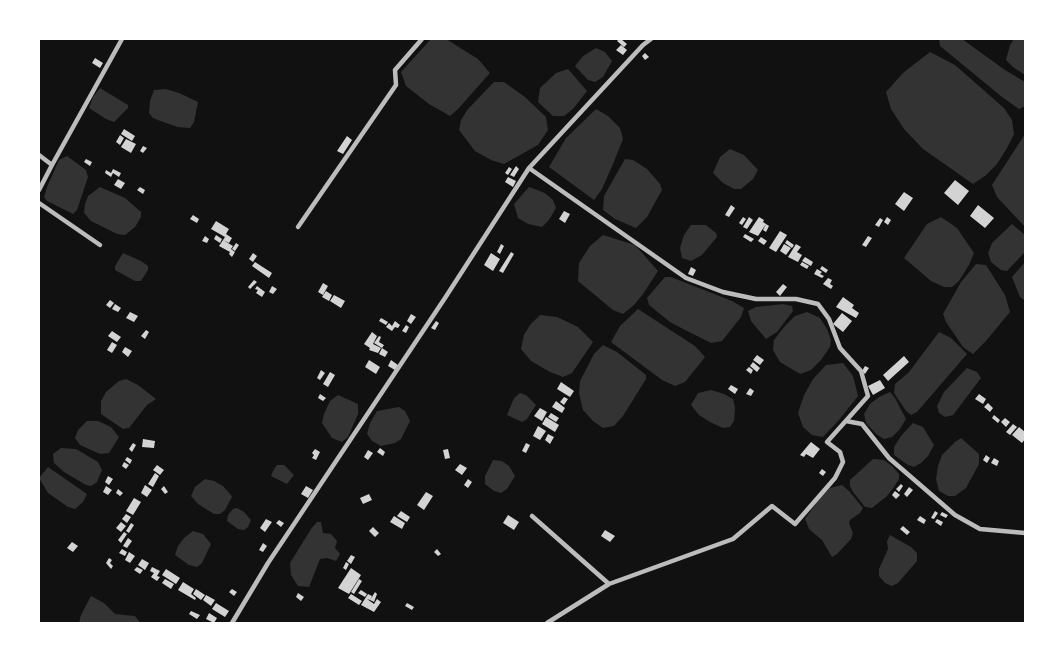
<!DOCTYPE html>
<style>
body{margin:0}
#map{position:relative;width:1064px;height:662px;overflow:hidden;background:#111;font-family:Inter,sans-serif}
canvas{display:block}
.frame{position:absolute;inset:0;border:40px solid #fff;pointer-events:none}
</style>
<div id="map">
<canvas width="1064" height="662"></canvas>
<div class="frame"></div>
</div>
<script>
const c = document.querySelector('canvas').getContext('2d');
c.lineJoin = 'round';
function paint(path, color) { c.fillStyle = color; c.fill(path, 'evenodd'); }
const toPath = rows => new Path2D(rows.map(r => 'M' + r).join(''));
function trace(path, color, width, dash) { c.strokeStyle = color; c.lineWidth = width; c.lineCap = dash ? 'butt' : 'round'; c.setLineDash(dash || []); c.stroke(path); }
const water = toPath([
 [431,39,446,39,478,59,490,73,458,109,450,116,429,104,406,86,401,72],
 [939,39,962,39,1005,70,1025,82,1025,106,1019,109,1002,97,940,46],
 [1014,39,1025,39,1025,75,1013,67,1006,60,1010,45],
 [596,48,605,52,612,61,603,77,595,82,588,80,575,66,583,56],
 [930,52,955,65,1004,108,1012,120,1014,134,1007,148,997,164,985,176,973,184,923,149,904,129,891,109,886,92,904,72],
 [568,69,587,91,573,109,564,116,553,116,538,102,540,88,556,73],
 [494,82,504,82,525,97,546,117,548,130,538,145,504,164,491,160,475,151,459,130,461,120,468,109],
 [100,88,128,105,128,108,114,122,106,119,89,108,93,97],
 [166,89,179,93,198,102,194,122,190,128,178,127,166,123,153,118,149,113,150,101,154,90],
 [596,109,608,116,620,128,623,139,613,164,602,189,594,200,549,167,566,138],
 [1025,134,1025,227,997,197,992,185],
 [730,149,744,155,758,170,753,179,741,189,734,189,723,183,713,173,720,157],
 [67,156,86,170,88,177,77,210,73,214,47,201,44,197,47,187,59,160],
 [625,159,633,160,647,169,660,184,662,190,647,217,636,228,615,219,603,210,604,196],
 [100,187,125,198,141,212,141,217,135,227,125,235,117,234,91,221,84,213,85,204,88,196],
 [529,187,545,193,553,200,556,208,549,220,542,227,528,224,518,218,514,204],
 [941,217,957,228,974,253,969,265,959,281,952,287,944,287,931,281,904,258,927,224],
 [1012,224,1025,235,1025,252,1007,271,1001,270,991,262,988,253,992,243],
 [691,225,706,225,716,233,717,237,702,255,691,261,682,258,680,248,684,235],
 [603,235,635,245,658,271,643,294,634,305,623,314,613,310,578,281,579,263,590,246],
 [123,253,141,261,148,266,148,270,141,281,135,281,115,270,115,266],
 [1025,262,1025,301,1020,297,1012,277],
 [976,264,986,265,1005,295,1010,312,985,342,973,354,963,347,946,322,943,314,961,282],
 [665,277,671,277,732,301,744,308,741,317,722,341,711,343,683,329,670,322,649,305,647,298],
 [783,304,792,306,793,311,777,332,766,339,751,321,748,311,756,307],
 [638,309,695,346,705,357,685,382,675,386,662,380,611,342,620,326],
 [807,312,820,318,827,329,831,340,830,347,821,360,811,370,800,374,780,362,773,350,774,340,784,327,795,316],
 [540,315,557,317,578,327,593,342,572,373,563,377,550,372,531,361,521,349,524,335,530,325],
 [939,332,951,338,967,354,917,412,911,415,906,411,894,393,895,384,909,372],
 [603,345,617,352,646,375,646,379,623,416,614,426,603,428,593,421,583,410,579,393,580,381,594,354],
 [843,363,853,376,858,396,839,420,823,437,812,435,803,427,798,413,804,395,813,379,826,365],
 [967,368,977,372,981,378,953,415,945,417,939,413,937,406,944,392],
 [126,379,138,385,156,399,147,405,129,428,123,429,101,414,101,401,106,392,119,381],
 [711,390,724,394,733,399,735,408,734,421,730,427,723,428,710,422,699,415,691,405,698,393],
 [890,392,895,398,906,419,900,429,892,437,884,439,876,434,866,423,864,414,870,404,879,397],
 [520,393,526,395,536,405,527,419,522,422,507,415,514,398],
 [338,395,358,404,358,414,348,437,342,442,332,438,322,423,324,414,330,401],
 [399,407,405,411,410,421,401,439,395,443,381,446,372,441,367,434,370,423,377,411],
 [87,421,98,421,111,427,119,437,109,453,100,454,80,445,75,438,78,430],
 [913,423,923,427,934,445,928,456,921,463,914,467,908,465,894,455,894,447,901,436],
 [961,438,979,454,979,464,966,488,955,496,948,496,939,491,936,479,938,466,942,455,955,442],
 [61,448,76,449,98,462,102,470,97,482,91,486,86,485,64,472,54,463,53,454],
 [873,459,884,460,893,467,899,474,899,479,894,487,887,496,872,508,865,507,853,492,850,486,850,480],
 [493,460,502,461,509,466,515,476,507,489,501,493,494,491,485,484,485,476],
 [277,465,284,465,294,475,287,484,271,476,273,471],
 [48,467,87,494,83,502,75,509,68,507,48,493,39,478],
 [205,479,214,481,223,486,231,495,232,497,225,510,220,514,214,514,198,504,191,496,195,487],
 [842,485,849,491,863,508,860,513,850,520,849,523,853,533,851,539,837,554,832,557,822,540,809,529,805,519,819,499,830,488],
 [237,508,244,512,251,520,248,527,244,530,238,529,227,521,228,515,233,509],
 [317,522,321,522,323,533,331,534,337,541,335,548,340,554,336,561,327,558,320,559,309,587,298,586,291,575,290,563,311,529],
 [193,531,203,534,211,544,202,563,197,567,189,565,175,555,178,546,184,538],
 [890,535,911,547,917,553,917,561,898,583,892,586,885,583,879,576,879,569,888,549,887,541],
 [91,596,104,603,115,614,135,616,139,621,139,623,79,623,81,615]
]);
const building = toPath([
 [619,39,621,39,627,44,624,47,617,41],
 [621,45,627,50,623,55,616,50],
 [645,53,649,57,645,60,642,56],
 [95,58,103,63,100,68,92,63],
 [124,129,135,136,132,141,121,134],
 [120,135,124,138,120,145,116,142],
 [347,136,352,140,343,154,337,151],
 [126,139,136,144,131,153,121,147],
 [143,146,147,148,143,153,140,151],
 [86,159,92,162,90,166,84,162],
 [516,166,519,169,514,177,510,175],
 [509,167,512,169,508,175,505,173],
 [113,169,121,173,119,177,113,173,111,177,105,173,106,170,111,173],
 [508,177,516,181,513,187,505,182],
 [118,179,125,183,121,189,114,185],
 [955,180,969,191,958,205,944,193],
 [140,187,145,190,143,194,137,190],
 [904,192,913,198,904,211,895,204],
 [731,205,735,208,729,217,725,215],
 [978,205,994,218,985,228,970,216],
 [564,211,570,214,565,223,559,219],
 [193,215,199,219,197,223,190,219],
 [743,217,746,219,742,225,739,223],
 [749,217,753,220,747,229,743,227],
 [759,217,764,220,763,222,766,224,758,236,749,232],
 [887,217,891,220,888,225,884,222],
 [880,218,883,220,879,227,875,225],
 [216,221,229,229,226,234,232,238,229,243,223,240,225,237,211,229],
 [766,224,769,226,766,232,763,230],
 [780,231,787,235,776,252,769,248],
 [745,234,754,239,751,242,743,237],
 [216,235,222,239,220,243,214,239],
 [205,236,209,239,207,243,202,241],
 [868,236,872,238,866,247,862,245],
 [761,237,767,241,764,245,758,241],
 [223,240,233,246,231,249,235,252,232,257,229,254,230,252,219,246],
 [787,240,794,245,792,248,785,243],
 [236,243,239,245,235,251,232,249],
 [501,244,504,246,500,254,497,252],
 [784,244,791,248,786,255,780,251],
 [796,244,801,247,797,252,802,255,798,262,788,257],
 [511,252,514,254,503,273,499,271],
 [253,253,257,256,253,262,249,259],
 [491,253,500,259,493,271,484,265],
 [805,257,813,262,811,266,802,261],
 [255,262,272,273,269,278,252,266],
 [802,262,809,266,807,269,800,265],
 [822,266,828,270,826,273,820,269],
 [691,267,696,270,693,276,688,274],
 [817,269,822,272,820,274,824,276,822,278,814,274],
 [828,278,832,280,830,284,833,286,831,289,823,284],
 [254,280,257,282,250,289,248,287],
 [323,283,328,286,323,295,318,292],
 [783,284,787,287,780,296,776,292],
 [257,286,265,292,262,297,256,293,258,290,255,289],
 [272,286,277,289,273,294,269,292],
 [326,291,332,295,329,301,322,297],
 [334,295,345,301,341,308,330,301],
 [843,297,854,305,852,308,859,313,856,318,836,307],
 [110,300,114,303,110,308,106,305],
 [115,304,121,308,118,312,112,309],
 [130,312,138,316,134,322,126,318],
 [842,313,852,321,843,332,833,324],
 [411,314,416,317,411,324,407,321],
 [381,318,388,322,386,325,379,321],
 [395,321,400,325,398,328,395,327,392,331,386,327,389,323,392,326],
 [436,321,439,323,435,330,431,328],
 [406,325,409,327,406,333,402,331],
 [146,330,149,332,145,339,141,336],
 [112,331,121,337,117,342,108,336],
 [372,332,377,336,373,344,381,348,378,353,369,350,370,348,364,344],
 [379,336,381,337,379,342,384,345,382,348,374,343],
 [112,342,117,345,112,353,107,350],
 [125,347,132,351,128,357,122,352],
 [382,348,388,352,385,357,379,354],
 [757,355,764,360,760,365,753,360],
 [904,356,909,362,888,381,883,375],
 [369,360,380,367,376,374,365,367],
 [391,360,398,365,395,370,388,366],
 [753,362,760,368,757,372,750,366],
 [865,366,869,368,865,374,862,371],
 [749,367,753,370,751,374,746,370],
 [321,370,325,373,320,380,317,378],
 [330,372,335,375,328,387,323,384],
 [880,380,885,388,873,395,868,386],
 [561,382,574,391,570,397,557,389],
 [731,385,738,389,735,394,728,389],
 [750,388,754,391,751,396,746,394],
 [320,394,326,398,323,401,318,398],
 [979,394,986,399,983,404,975,399],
 [564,397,568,399,564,405,560,402],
 [556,401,565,408,562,413,552,407],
 [988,403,993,408,990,412,984,407],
 [540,408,547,412,542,421,534,416],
 [551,413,559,418,556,422,548,417],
 [994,415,1000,420,998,423,992,418],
 [546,417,559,425,555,432,542,424],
 [1005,418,1010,422,1006,427,1001,422],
 [1013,424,1017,427,1010,435,1006,432],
 [538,426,546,431,540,440,533,436],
 [1019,427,1025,432,1025,439,1022,443,1012,435],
 [548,434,554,437,550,444,545,440],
 [143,439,155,441,154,448,142,447],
 [811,442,820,449,813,458,806,454,804,457,800,455],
 [133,443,136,445,132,452,129,449],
 [526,443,530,445,526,453,522,451],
 [380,448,385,452,383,456,377,452],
 [315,449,320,452,316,460,312,458,314,455,312,453],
 [448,449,450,458,445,459,443,450],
 [368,450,373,453,368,460,364,457],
 [986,455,990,458,987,463,983,460],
 [127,457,132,460,130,464,125,460],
 [994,458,999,461,997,466,991,463],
 [124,462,129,465,126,469,122,466],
 [460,464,467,468,462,475,455,470],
 [157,465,164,470,160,475,153,470],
 [822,469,826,472,823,476,819,473],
 [155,473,159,476,153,487,148,484],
 [108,476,113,479,109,485,105,482],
 [468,479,472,482,468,488,464,485],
 [901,484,903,486,899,492,896,489],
 [145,485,152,490,147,497,141,493],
 [106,486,112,490,108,495,103,492],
 [164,486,168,492,165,494,161,489],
 [306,486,313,490,308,498,301,494],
 [909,487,913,490,907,497,904,494],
 [118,489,123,493,120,496,116,493],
 [895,491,900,495,896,499,892,495],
 [426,492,433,496,424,510,417,505],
 [369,494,372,500,363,504,360,498],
 [134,498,141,502,133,515,126,511],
 [401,511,410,517,407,522,397,516],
 [935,511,938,513,934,519,931,518],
 [942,512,948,515,946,518,940,515],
 [126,514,131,517,127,523,122,519],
 [508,515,519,522,514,530,503,523],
 [394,516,405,523,402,529,390,522],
 [920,516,926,520,924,524,917,520],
 [266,519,272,522,265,532,260,528],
 [937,519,943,522,941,526,935,522],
 [279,520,284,523,281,527,276,523],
 [121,522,126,526,121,532,116,528],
 [131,523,134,525,129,533,126,531],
 [903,526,910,532,907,535,900,529],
 [373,527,379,533,375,537,369,531],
 [605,530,615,536,610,542,601,536],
 [124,532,127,534,121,543,118,540],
 [128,538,132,541,127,548,123,546],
 [72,542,78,546,73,552,67,548],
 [263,543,267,546,263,552,259,550],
 [122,549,127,552,125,556,119,553],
 [437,549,441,554,438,556,434,552],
 [129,552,135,556,130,563,125,560],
 [351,555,355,557,351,564,347,561],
 [109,558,112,560,110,563,113,566,111,569,106,563],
 [142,559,149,563,145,570,138,565],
 [346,562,349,564,346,570,343,568],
 [137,567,143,570,140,574,134,570],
 [152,567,160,571,157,576,160,577,157,581,151,577,154,573,150,571],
 [351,568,361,575,349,594,338,588],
 [166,569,180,578,176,584,162,575],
 [165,579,174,584,171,589,162,583],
 [359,579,362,581,354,594,351,592],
 [183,582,194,589,191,594,196,598,195,600,178,590],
 [196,589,205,595,201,600,193,594],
 [232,589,237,592,234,596,229,592],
 [361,590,367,594,365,597,358,593],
 [375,592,377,594,374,602,370,600],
 [298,593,304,597,301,601,296,597],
 [351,594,362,601,359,605,348,598],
 [368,594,372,596,370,600,367,599,374,604,377,599,381,602,374,612,361,605],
 [206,595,215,600,211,606,203,600],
 [216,603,229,611,225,617,212,609],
 [407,603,414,607,412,610,405,606],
 [191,611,200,615,197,619,189,614],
 [209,613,217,618,214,623,206,619]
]);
const minor = toPath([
 [39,155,52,165,39,190],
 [52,165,122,39],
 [529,168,686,278,723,292,756,299,796,299,818,304,829,319,840,348,861,371,868,396,827,442,840,452,843,462,835,478,795,524,772,506,733,539,609,584],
 [39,203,100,245],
 [298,227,396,85,395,70,422,39],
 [846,421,862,424,889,458,955,515,980,529,1025,533],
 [532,516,609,584,547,623],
 [232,623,268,563,445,298,529,168,643,45,651,39]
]);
paint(water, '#333');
paint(building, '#d3d3d3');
trace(minor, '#bcbcbc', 4.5);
</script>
